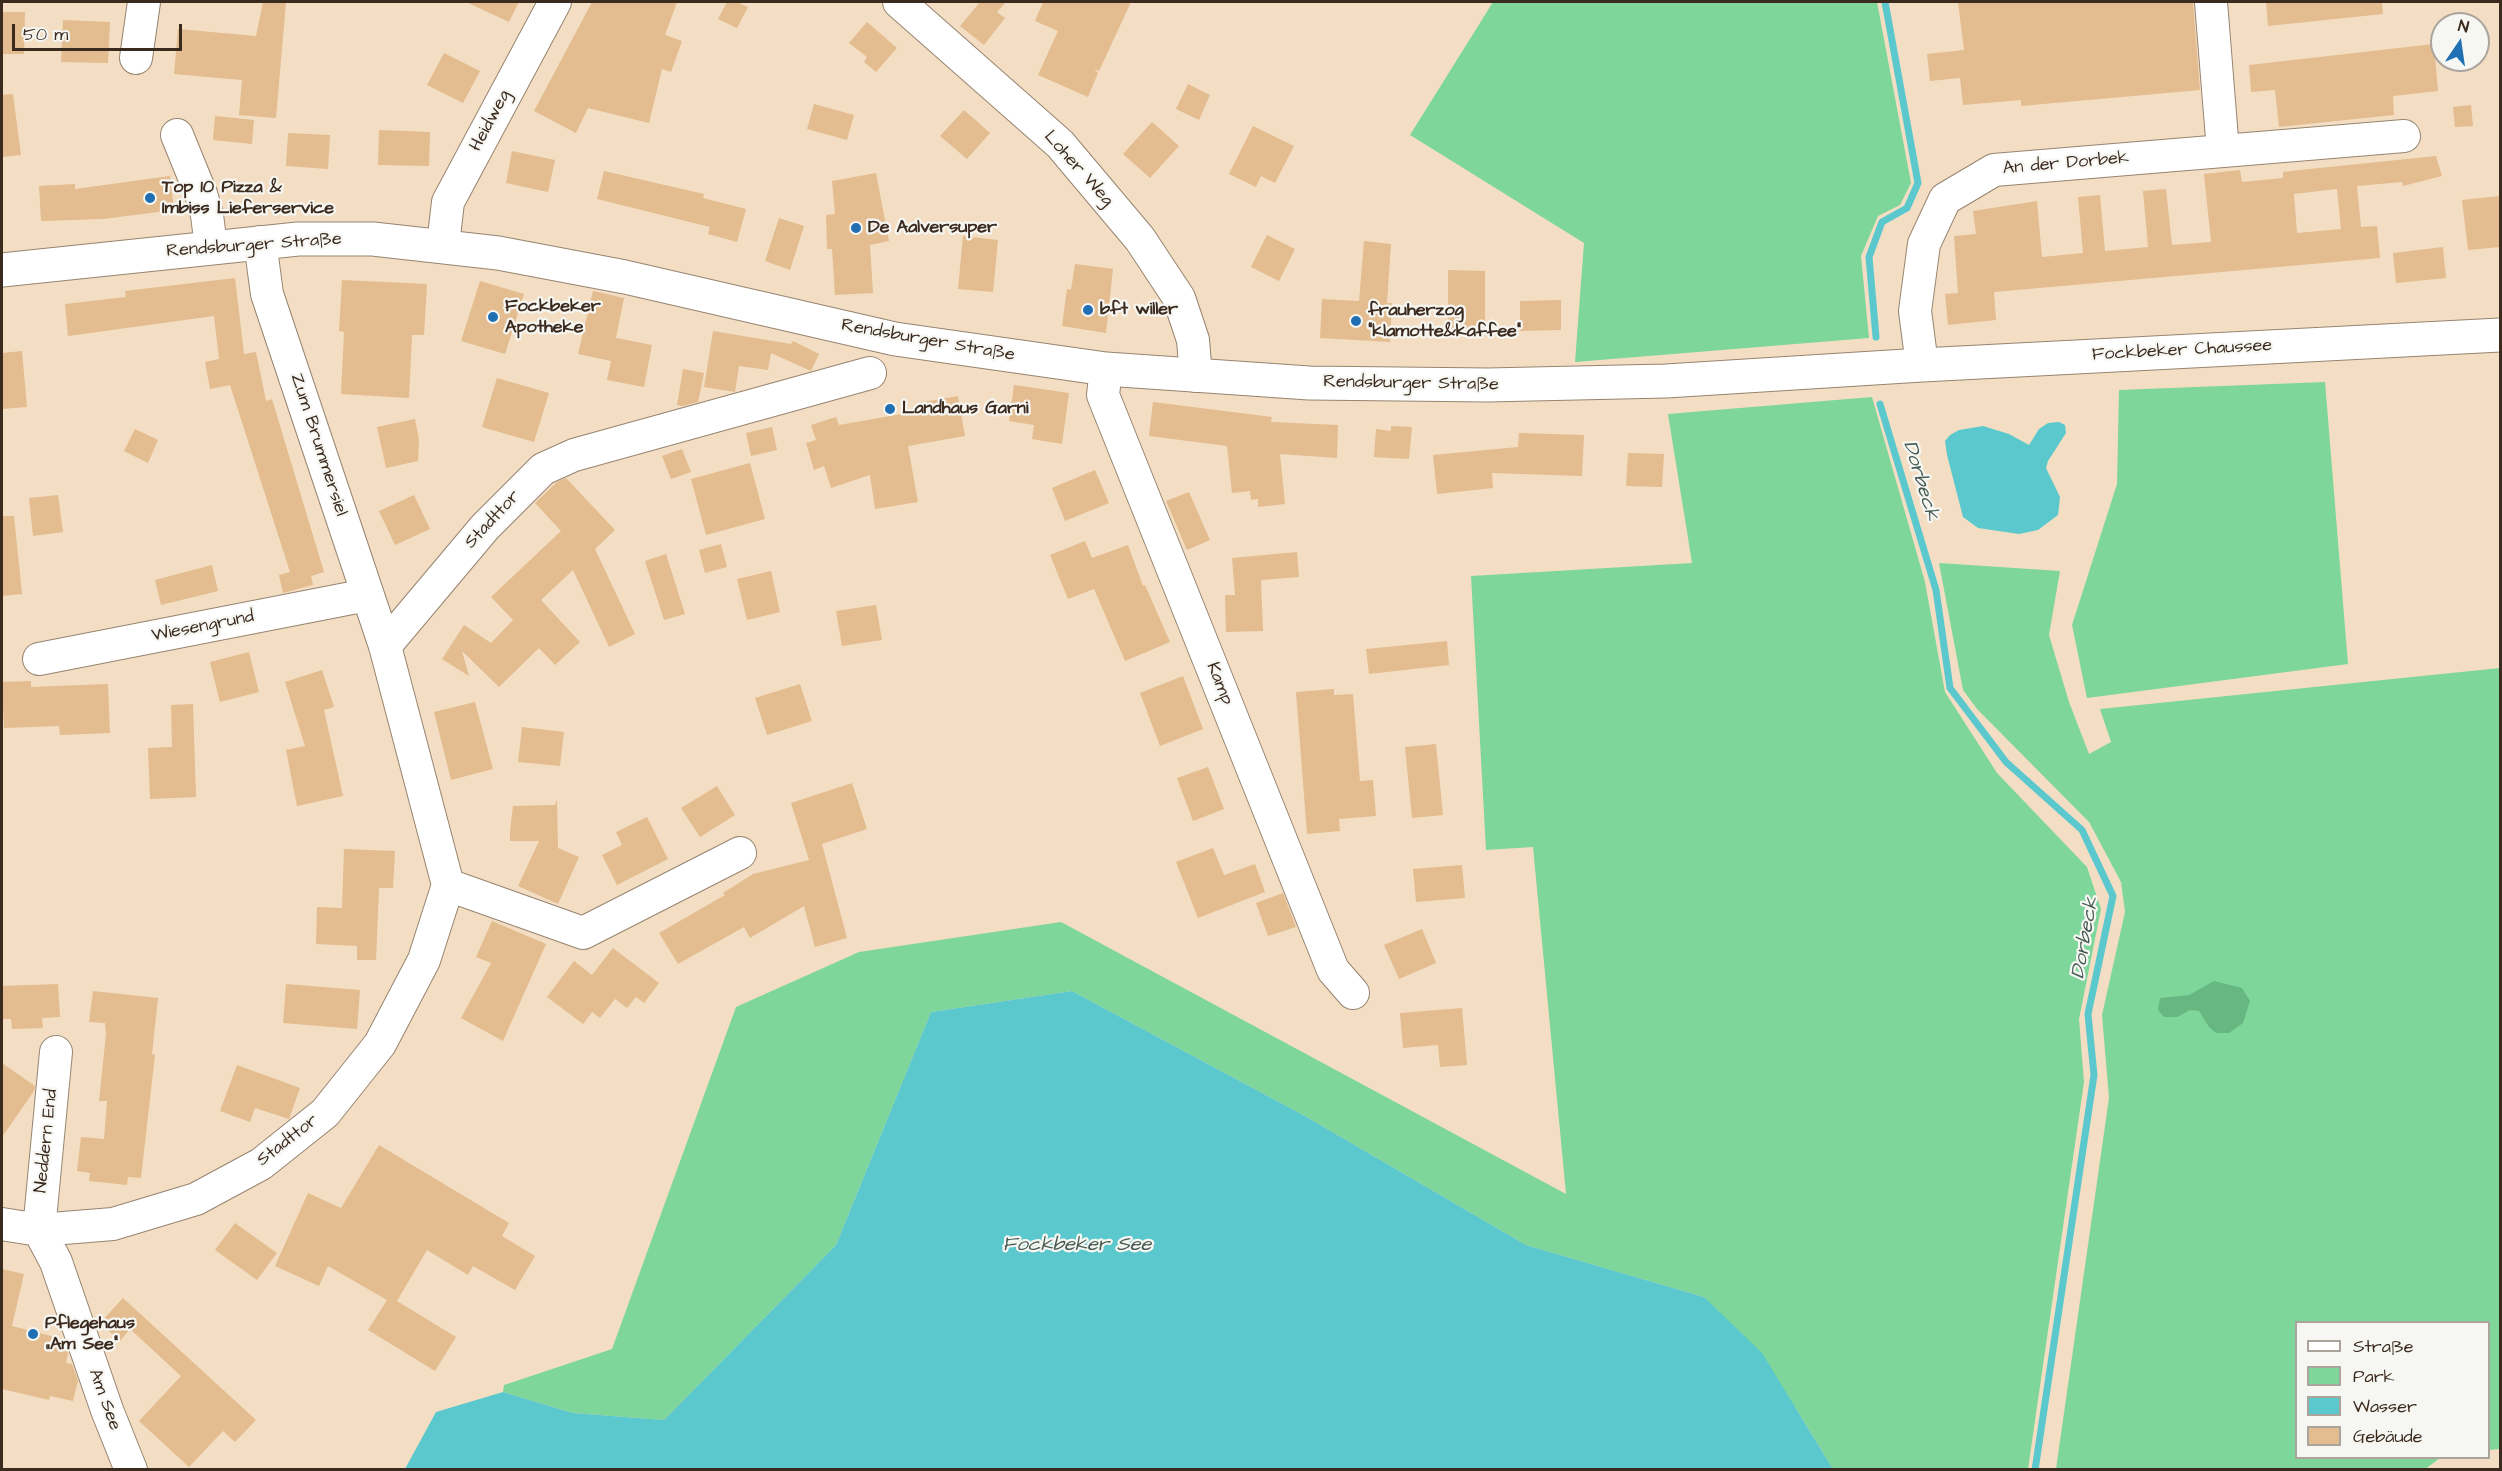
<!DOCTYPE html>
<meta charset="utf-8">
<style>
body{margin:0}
#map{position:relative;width:2502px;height:1471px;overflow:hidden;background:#f3dec3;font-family:"Architects Daughter",sans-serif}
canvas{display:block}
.frame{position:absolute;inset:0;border:3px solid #3b2a1e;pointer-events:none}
.legend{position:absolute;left:2295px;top:1321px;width:195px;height:138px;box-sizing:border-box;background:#f6f6f2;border:2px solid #aba49d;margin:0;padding:8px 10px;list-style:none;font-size:18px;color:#3b2a1e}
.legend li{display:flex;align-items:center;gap:12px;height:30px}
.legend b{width:30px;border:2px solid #aba49d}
.north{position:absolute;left:2430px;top:12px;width:60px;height:60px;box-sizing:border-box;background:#f6f6f2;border:2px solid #aba49d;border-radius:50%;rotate:13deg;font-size:16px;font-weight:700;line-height:24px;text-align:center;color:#3b2a1e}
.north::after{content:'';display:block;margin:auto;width:21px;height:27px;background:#1f6fb2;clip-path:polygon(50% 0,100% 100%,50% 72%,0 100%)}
.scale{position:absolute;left:12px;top:24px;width:170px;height:27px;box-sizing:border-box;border:3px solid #3b2a1e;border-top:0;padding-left:8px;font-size:18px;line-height:21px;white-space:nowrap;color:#3b2a1e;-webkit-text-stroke:4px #f6f6f2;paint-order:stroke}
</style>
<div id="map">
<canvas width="2502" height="1471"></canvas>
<div class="frame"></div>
<ul class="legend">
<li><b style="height:8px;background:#fff"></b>Straße</li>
<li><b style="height:16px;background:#7ed69a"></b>Park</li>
<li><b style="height:16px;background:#5bc8ce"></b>Wasser</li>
<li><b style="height:16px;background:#e3bc8f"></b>Gebäude</li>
</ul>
<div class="north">N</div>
<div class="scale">50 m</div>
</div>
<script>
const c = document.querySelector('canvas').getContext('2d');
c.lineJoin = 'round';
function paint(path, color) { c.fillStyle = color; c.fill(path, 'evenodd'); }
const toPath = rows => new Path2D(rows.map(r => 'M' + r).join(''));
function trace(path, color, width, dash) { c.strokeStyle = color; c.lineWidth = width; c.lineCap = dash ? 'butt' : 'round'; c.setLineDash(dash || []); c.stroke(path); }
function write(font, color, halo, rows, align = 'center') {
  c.font = font + ' "Architects Daughter",sans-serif'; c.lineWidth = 4.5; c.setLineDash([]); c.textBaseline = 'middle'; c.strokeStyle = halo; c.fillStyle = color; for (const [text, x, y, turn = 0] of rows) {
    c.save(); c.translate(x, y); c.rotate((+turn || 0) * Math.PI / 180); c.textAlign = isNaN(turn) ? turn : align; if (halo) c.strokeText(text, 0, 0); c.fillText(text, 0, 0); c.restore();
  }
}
const green = toPath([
 [1493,2,1877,2,1911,183,1900,205,1878,216,1861,256,1869,338,1575,362,1584,243,1410,135],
 [2325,382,2348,664,2087,698,2072,625,2117,484,2119,390],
 [1872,397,1925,582,1945,692,1997,773,2087,867,2101,909,2079,1019,2084,1082,2028,1469,1833,1469,1797,1410,1704,1297,1526,1245,1305,1116,1072,991,931,1012,836,1245,664,1420,573,1413,503,1392,504,1385,612,1349,736,1007,859,952,1061,922,1566,1194,1533,847,1486,850,1471,576,1692,563,1668,414],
 [1939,563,2060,571,2049,635,2069,702,2089,754,2111,742,2100,709,2500,668,2500,1449,2489,1450,2488,1322,2296,1322,2296,1458,2440,1458,2424,1470,2056,1469,2109,1098,2102,1015,2125,912,2121,882,2089,822,1977,709,1963,690]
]);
const forest = toPath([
 [2214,981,2242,988,2250,1001,2243,1023,2229,1033,2216,1033,2209,1027,2199,1011,2190,1010,2177,1017,2164,1017,2158,1010,2160,998,2189,995]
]);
const water = toPath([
 [2059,422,2065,425,2066,433,2048,461,2046,468,2060,497,2058,515,2038,530,2019,534,1978,528,1963,517,1947,455,1945,441,1950,435,1959,430,1983,426,2009,434,2029,445,2039,429,2048,423],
 [1072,991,1305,1116,1526,1245,1704,1297,1762,1353,1833,1469,405,1469,436,1412,503,1392,573,1413,664,1420,836,1245,931,1012]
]);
const stream = toPath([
 [1876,337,1869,257,1882,222,1907,208,1918,183,1885,2],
 [1880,404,1936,590,1950,688,2006,762,2082,830,2113,896,2088,1014,2094,1075,2035,1470]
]);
const building = toPath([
 [263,2,286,2,276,118,239,115,242,80,174,74,178,29,256,36],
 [466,2,519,2,509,22],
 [592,2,677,2,665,35,682,41,671,72,662,69,649,123,588,108,576,133,534,111],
 [727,2,737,2,748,7,737,28,718,19],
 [980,2,1006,2,997,12,1005,18,984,45,960,26],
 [1043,2,1131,2,1099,71,1094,69,1098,73,1088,97,1038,75,1058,31,1035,21],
 [1958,2,2193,2,2200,90,2021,106,2021,100,1963,105,1960,78,1930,81,1927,54,1964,50],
 [2266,2,2382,2,2383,14,2268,26],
 [2,12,25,12,24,54,2,54],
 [63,20,110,22,108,63,61,62],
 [867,22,897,48,876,72,864,62,867,57,849,43],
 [2434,44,2438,91,2393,96,2394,115,2279,127,2275,90,2251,92,2249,65],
 [444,53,480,71,463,103,427,85],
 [1188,84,1210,95,1199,120,1176,109],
 [13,94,21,155,2,157,2,95],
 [814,104,854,115,847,140,807,129],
 [2471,105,2473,126,2455,127,2453,107],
 [964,110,990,133,967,159,940,136],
 [215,116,254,120,252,144,213,140],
 [1152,122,1179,146,1150,178,1123,154],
 [1253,126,1294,146,1275,183,1261,176,1256,187,1229,174],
 [379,130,430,132,429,166,378,165],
 [288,133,330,135,328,169,286,166],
 [512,151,555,160,548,192,506,183],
 [2436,156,2442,176,2403,186,2402,182,2357,186,2361,227,2377,226,2380,258,1994,292,1996,320,1948,325,1945,294,1958,293,1954,236,1976,234,1973,211,2037,201,2042,257,2083,253,2078,197,2100,195,2105,251,2148,247,2143,191,2166,189,2172,245,2211,242,2204,174,2240,170,2242,182,2283,178,2283,172,2300,170],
 [2337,189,2341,229,2297,233,2294,194],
 [604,171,704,194,703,198,746,209,737,242,708,234,710,227,597,199],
 [876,173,889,241,870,245,873,293,835,295,832,249,827,249,826,215,835,214,832,181],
 [170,176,174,210,103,219,41,221,39,186,75,184,75,189],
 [2500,196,2500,247,2468,250,2462,200],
 [779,218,804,226,790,270,765,261],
 [1267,235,1295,249,1279,281,1251,267],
 [963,236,998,240,993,292,958,289],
 [1364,241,1391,244,1387,303,1392,303,1390,342,1320,338,1322,299,1359,301],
 [2443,247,2446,278,2396,283,2393,253],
 [1075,264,1113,269,1106,333,1062,326,1067,289,1071,290],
 [1448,270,1485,271,1485,329,1448,329],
 [235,278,244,354,256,352,266,401,272,399,324,572,311,576,313,585,283,593,279,575,290,572,230,385,210,389,205,362,219,359,214,316,68,336,65,304,126,297,125,291],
 [342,280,427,284,424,335,412,335,409,398,341,394,344,332,339,331],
 [480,281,524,294,505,354,461,341],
 [593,291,624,298,616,338,652,345,644,387,607,380,611,361,578,354],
 [1561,300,1561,330,1520,331,1520,301],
 [713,331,791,344,793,341,819,354,811,371,771,353,768,370,739,366,735,392,704,387],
 [22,351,27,407,2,409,2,353],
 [683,369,704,373,698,402,683,406,677,405],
 [497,378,549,393,534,442,482,427],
 [1014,385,1069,393,1062,444,1032,439,1034,425,1009,421],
 [958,396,965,436,908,446,918,502,875,509,870,475,831,488,824,466,814,470,806,443,816,440,811,425,836,417,839,425,919,411,918,403],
 [1153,402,1272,417,1271,422,1338,425,1337,458,1280,454,1285,504,1258,507,1258,499,1251,500,1250,491,1232,493,1227,446,1149,436],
 [415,419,419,440,418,461,386,468,377,427],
 [1391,426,1412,427,1409,459,1374,457,1376,429,1391,431],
 [772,427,777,450,751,456,746,433],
 [135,429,158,440,148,463,124,451],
 [1519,433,1584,435,1582,476,1492,473,1493,488,1437,494,1433,455,1518,447],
 [682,449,691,472,671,479,662,456],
 [1628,453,1664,454,1662,487,1626,486],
 [750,463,765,519,706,535,691,479],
 [1095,470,1109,503,1065,521,1052,488],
 [566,478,615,530,595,549,635,634,609,647,573,570,541,600,580,642,555,665,539,648,499,687,462,651,469,676,442,659,464,625,491,643,513,620,491,597,561,531,535,503,557,482],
 [1189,492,1210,540,1187,550,1166,501],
 [58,495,63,532,33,536,29,498],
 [414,495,430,529,395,545,379,511],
 [2,516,14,516,22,594,2,596],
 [1085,541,1092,558,1128,545,1143,586,1145,585,1170,642,1125,661,1094,589,1068,599,1050,555],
 [721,544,727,567,705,573,699,550],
 [1297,552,1299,577,1261,580,1263,631,1226,632,1225,595,1235,595,1232,558],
 [666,554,685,614,664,620,645,561],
 [212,565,218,591,161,605,155,580],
 [771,571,780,612,747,620,737,579],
 [876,605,882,640,842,646,836,611],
 [1447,641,1449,665,1369,674,1366,649],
 [249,652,259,692,220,702,210,662],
 [322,670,334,707,324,710,343,796,297,806,286,750,305,746,285,682],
 [1183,676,1203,729,1160,746,1140,693],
 [31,681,31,687,108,684,110,733,60,735,59,726,4,728,2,682],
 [800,684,812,721,767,735,755,698],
 [1334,689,1334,695,1353,694,1360,781,1373,780,1376,816,1339,819,1340,831,1307,834,1296,692],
 [475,702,493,769,451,780,434,712],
 [193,704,196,797,150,799,148,748,172,747,171,705],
 [522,727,564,732,560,766,518,762],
 [1436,744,1443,815,1412,818,1405,747],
 [1208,767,1224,809,1193,821,1177,778],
 [852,783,867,829,822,844,847,938,815,947,804,906,750,938,744,927,678,964,659,933,725,895,723,893,753,874,809,860,791,803],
 [717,786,735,815,700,837,681,808],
 [557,800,558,848,579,857,558,904,518,886,539,841,510,841,510,831,513,806,555,805],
 [647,817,668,859,617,885,602,855,622,845,616,832],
 [1213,848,1224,875,1255,864,1265,892,1198,918,1176,862],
 [344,849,395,851,393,888,379,888,376,960,357,960,357,946,316,944,317,907,342,908],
 [1462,865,1465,898,1416,902,1413,869],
 [1283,893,1296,927,1268,936,1256,903],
 [492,921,546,944,503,1041,461,1018,491,963,476,957],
 [1422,929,1436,963,1399,979,1384,945],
 [613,948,659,983,644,1003,636,997,627,1008,615,999,600,1018,592,1012,583,1024,547,997,574,961,592,975],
 [58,984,60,1017,42,1018,43,1028,12,1029,11,1019,2,1019,2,986],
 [286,984,360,990,357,1029,283,1023],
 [93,991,158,998,152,1054,155,1055,141,1178,128,1177,127,1185,89,1181,90,1173,77,1171,81,1137,104,1139,107,1101,99,1101,106,1034,105,1023,89,1022],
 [1462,1008,1467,1065,1440,1067,1438,1045,1403,1048,1400,1013],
 [2,1063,35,1086,34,1091,2,1137],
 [237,1065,300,1088,289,1119,255,1108,250,1122,220,1111],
 [379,1145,509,1223,502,1236,535,1256,515,1290,473,1266,468,1275,427,1250,397,1301,456,1337,435,1371,368,1330,387,1300,328,1266,319,1286,275,1266,308,1193,341,1208],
 [235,1223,277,1253,257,1280,215,1250],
 [2,1269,24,1274,12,1326,63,1339,68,1353,66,1363,72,1364,78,1381,73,1401,50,1396,49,1400,2,1389],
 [123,1298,256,1420,235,1442,223,1431,189,1467,139,1421,181,1376,130,1329,120,1341,100,1323]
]);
const minor = toPath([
 [899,2,1060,144,1140,239,1179,298,1193,340,1196,376],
 [2211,2,2223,151],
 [136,58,144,2],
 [177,135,201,194,207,215,211,247],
 [443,245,448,202,555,2],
 [1922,365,1915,311,1924,244,1945,199,1994,170,2404,136],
 [1106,369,1103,395,1333,970,1353,993],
 [385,646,485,527,543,469,574,455,870,373],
 [39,659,367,595],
 [448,885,583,933,740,853],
 [2,1224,39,1230,113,1224,196,1199,261,1164,325,1113,380,1044,424,960,448,885,385,646,267,294,260,242],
 [39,1230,56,1262,107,1410,131,1470],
 [39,1230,56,1052]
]);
const major = toPath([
 [2,270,298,239,373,239,498,253,625,277,895,339,1106,369,1309,383,1488,385,1666,381,1922,365,2500,335]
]);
const markers = [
 [150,198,6,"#1f6fb2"],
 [856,228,6,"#1f6fb2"],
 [1088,310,6,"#1f6fb2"],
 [493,317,6,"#1f6fb2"],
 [1356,321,6,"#1f6fb2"],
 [890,409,6,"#1f6fb2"],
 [33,1334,6,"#1f6fb2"]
];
const streetNames = [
 ["Heidweg",491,121,-62],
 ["An der Dorbek",2066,164,-5],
 ["Loher Weg",1078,169,48],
 ["Rendsburger Straße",254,246,-4],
 ["Rendsburger Straße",928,341,10],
 ["Fockbeker Chaussee",2182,351,-3],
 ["Rendsburger Straße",1411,384,1],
 ["Zum Brummersiel",318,445,72],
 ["Stadttor",493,520,-47],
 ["Wiesengrund",203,627,-11],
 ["Kamp",1219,684,68],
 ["Neddern End",47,1141,-84],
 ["Stadttor",288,1141,-38],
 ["Am See",104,1400,70]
];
const poiNames = [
 ["Top 10 Pizza &",162,188],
 ["Imbiss Lieferservice",162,209],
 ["De Aalversuper",868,228],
 ["Fockbeker",505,307],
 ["Apotheke",505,328],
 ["bft willer",1100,310],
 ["frauherzog",1368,311],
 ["\"klamotte&kaffee\"",1368,332],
 ["Landhaus Garni",902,409],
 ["Pflegehaus",45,1324],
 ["„Am See\"",45,1345]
];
const waterNames = [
 ["Dorbeck",1920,481,73],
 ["Dorbeck",2086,938,-80],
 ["Fockbeker See",1077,1246]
];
paint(green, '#7ed69a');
paint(forest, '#66b782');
paint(water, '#5bc8ce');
trace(stream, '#5bc8ce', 7);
paint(building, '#e3bc8f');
trace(minor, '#978470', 34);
trace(major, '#978470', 35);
trace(minor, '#fff', 32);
trace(major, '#fff', 33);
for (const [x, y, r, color] of markers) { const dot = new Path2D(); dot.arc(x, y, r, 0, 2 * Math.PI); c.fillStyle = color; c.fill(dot); trace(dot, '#f6f6f2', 2); }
write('18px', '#3b2a1e', '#f6f6f2', streetNames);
write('bold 18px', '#3b2a1e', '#f6f6f2', poiNames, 'left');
write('italic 20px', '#455953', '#f6f6f2', waterNames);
</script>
